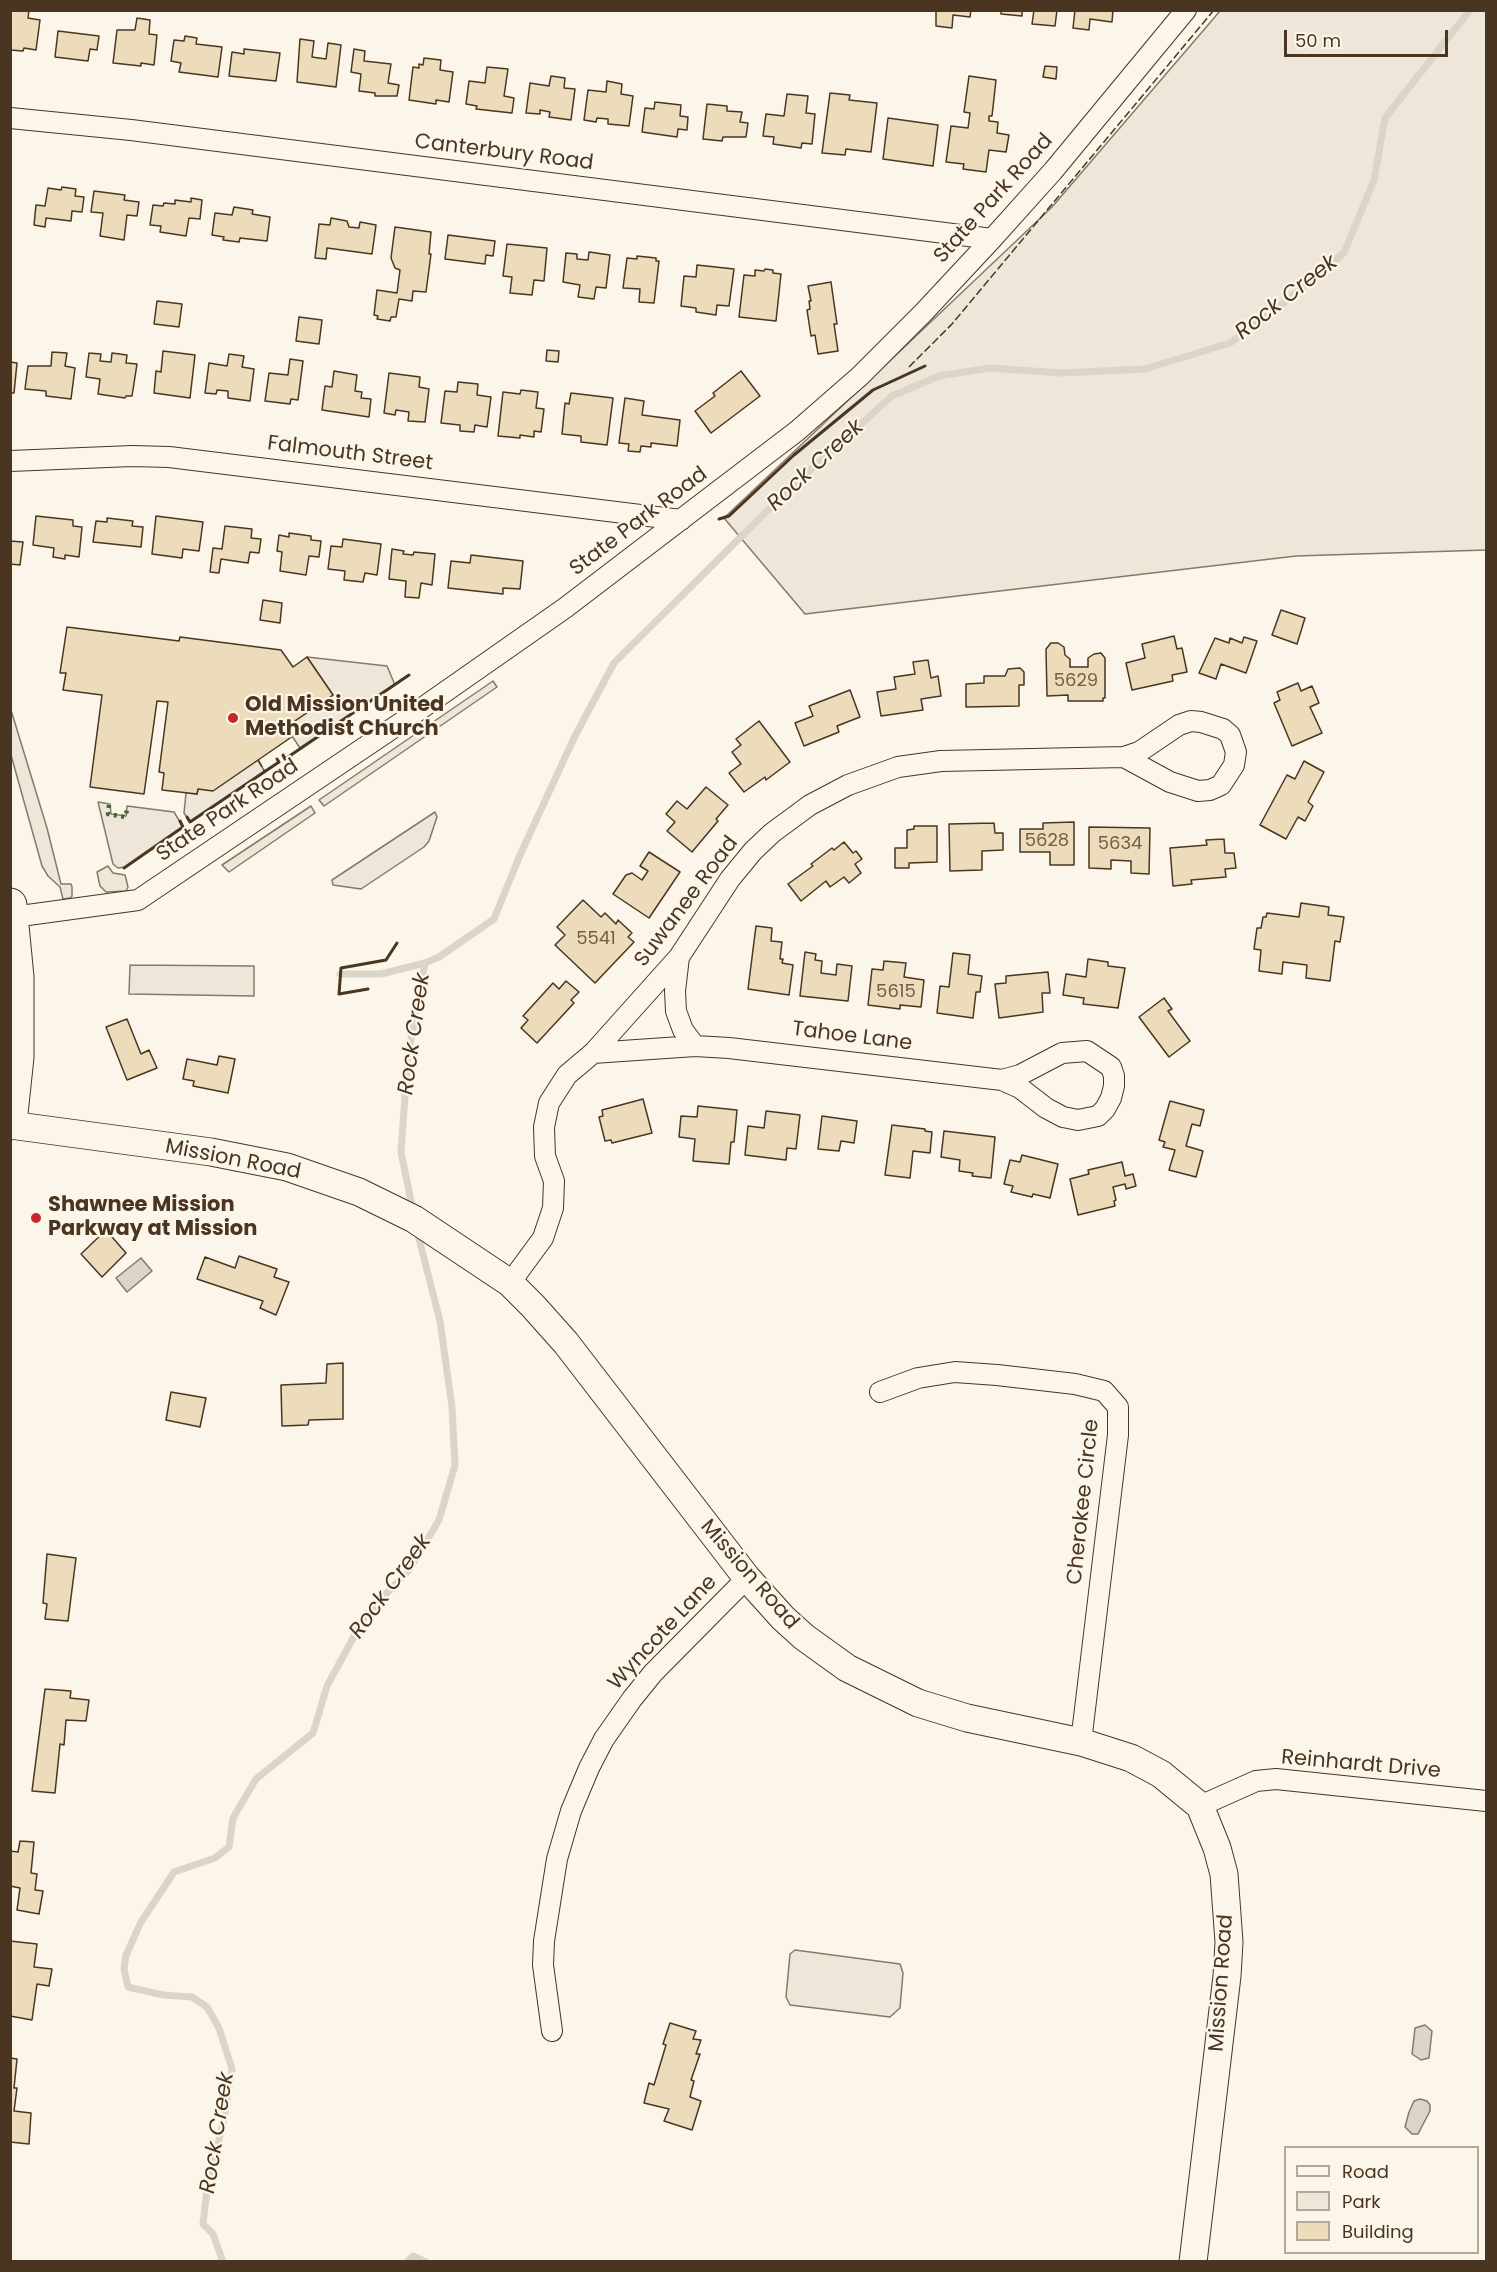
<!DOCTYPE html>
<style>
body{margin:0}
#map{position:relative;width:1497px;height:2272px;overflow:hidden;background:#fbf6e9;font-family:Poppins,sans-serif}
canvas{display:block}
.frame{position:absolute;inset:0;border:12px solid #4a3520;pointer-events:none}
.legend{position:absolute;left:1284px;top:2146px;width:195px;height:108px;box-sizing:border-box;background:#fbf6e9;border:2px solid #b4a999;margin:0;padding:8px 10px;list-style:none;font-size:18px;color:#4a3520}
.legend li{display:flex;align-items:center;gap:12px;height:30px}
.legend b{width:30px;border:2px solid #b4a999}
.scale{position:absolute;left:1284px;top:30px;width:164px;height:27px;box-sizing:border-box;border:3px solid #4a3520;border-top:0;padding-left:8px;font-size:18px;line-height:21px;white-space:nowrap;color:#4a3520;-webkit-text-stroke:4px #fbf6e9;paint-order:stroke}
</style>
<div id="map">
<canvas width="1497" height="2272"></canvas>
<div class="frame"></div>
<ul class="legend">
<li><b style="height:8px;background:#fbf6e9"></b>Road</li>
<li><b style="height:16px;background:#ede6d9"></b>Park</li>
<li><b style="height:16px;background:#ecdcbc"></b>Building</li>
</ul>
<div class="scale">50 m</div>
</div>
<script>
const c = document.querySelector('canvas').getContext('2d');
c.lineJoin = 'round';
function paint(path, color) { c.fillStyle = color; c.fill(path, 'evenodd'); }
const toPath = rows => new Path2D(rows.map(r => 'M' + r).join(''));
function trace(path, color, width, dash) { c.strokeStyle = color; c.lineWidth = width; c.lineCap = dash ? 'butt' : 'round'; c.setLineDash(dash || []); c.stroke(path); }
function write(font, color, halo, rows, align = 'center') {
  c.font = font + ' Poppins,sans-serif'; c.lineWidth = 4.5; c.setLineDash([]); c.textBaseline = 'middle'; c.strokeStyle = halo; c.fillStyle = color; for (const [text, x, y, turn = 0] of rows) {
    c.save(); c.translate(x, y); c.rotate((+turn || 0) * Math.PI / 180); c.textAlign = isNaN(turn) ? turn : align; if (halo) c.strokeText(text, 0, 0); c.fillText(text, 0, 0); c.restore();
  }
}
const green = toPath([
 [1220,11,1486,11,1486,550,1296,556,805,614,724,518,1052,207,1220,11],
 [307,657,387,666,395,685,300,748,286,727,333,695,307,657],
 [493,681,497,687,324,806,319,800,493,681],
 [11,710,47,828,61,884,71,884,72,887,72,896,70,898,63,899,60,887,48,876,42,866,11,755,11,710],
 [258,760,265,772,190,822,184,813,186,793,197,794,198,789,258,760],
 [98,802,110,804,111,814,126,816,127,806,174,812,183,827,126,867,118,868,113,864,98,802],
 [311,806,315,813,229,872,222,865,311,806],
 [435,812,437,817,429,841,424,847,361,889,333,885,332,880,435,812],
 [108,866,113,873,125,875,128,887,126,891,106,892,100,886,97,872,108,866],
 [130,965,254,966,254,996,129,994,130,965],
 [795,1950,900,1964,903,1973,900,2008,890,2017,790,2005,786,1997,790,1954,795,1950]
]);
const water = toPath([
 [141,1258,152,1271,127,1292,116,1278,141,1258],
 [1425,2025,1432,2031,1429,2058,1421,2060,1412,2054,1415,2028,1425,2025],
 [1420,2099,1427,2101,1430,2105,1430,2111,1418,2134,1412,2134,1405,2127,1409,2112,1414,2101,1420,2099]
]);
const stream = toPath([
 [340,974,381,974,425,963],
 [413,1211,401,1152,408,1055,425,963,439,957,494,919,520,855,574,738,614,663,788,490,892,396,939,376,990,368,1061,373,1145,369,1230,343,1278,308,1344,253,1374,180,1385,118,1470,10],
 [223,2262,213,2234,203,2224,207,2190,224,2119,232,2069,219,2028,207,2007,192,1997,163,1995,128,1987,124,1969,126,1955,141,1922,174,1872,215,1858,229,1847,233,1818,256,1779,313,1733,327,1686,365,1616,409,1570,439,1520,455,1465,452,1407,440,1321,417,1231],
 [407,2262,413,2256,426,2262]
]);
const building = toPath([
 [10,10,29,10,28,18,40,20,36,50,24,48,23,51,10,50,10,10],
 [936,10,971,10,970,17,953,15,952,28,936,26,936,10],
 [1001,10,1022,10,1022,16,1001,14,1001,10],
 [1034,10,1057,10,1055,26,1032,24,1034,10],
 [1075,10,1113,10,1112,22,1090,19,1089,30,1073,28,1075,10],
 [137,18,150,20,149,34,157,35,154,65,141,63,141,66,113,63,117,30,135,30,137,18],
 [58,31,99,36,97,50,90,49,88,61,55,57,58,31],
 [185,36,197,38,196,44,222,47,218,77,179,72,181,63,171,61,174,40,184,41,185,36],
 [300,39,314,41,312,57,326,59,328,43,341,45,336,87,297,82,300,39],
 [244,49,280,53,276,81,229,76,232,52,244,54,244,49],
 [354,49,365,51,364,61,391,64,388,83,399,85,397,96,375,96,375,93,359,91,361,74,351,72,354,49],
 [424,58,441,60,440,70,453,72,449,102,436,100,436,104,409,100,413,67,419,68,419,64,423,65,424,58],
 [1045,66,1057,67,1056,79,1043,77,1045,66],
 [487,67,508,69,504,96,514,98,512,113,476,109,477,106,466,104,469,81,485,83,487,67],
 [551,76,565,78,564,88,575,89,571,120,549,117,550,112,540,110,540,114,526,113,530,83,549,86,551,76],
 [969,76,996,80,992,116,989,116,989,121,998,122,997,133,1009,135,1006,152,989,150,986,172,963,169,964,164,946,162,951,126,968,128,970,113,964,112,969,76],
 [607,81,622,84,621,94,633,96,629,126,608,124,608,119,597,118,596,122,584,120,588,90,606,92,607,81],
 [830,93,850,95,849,100,877,103,871,152,846,149,845,155,822,153,830,93],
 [787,94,808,96,806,113,815,114,812,144,802,143,801,148,773,144,774,137,763,136,766,114,784,116,787,94],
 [655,102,681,105,680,116,688,117,687,130,678,129,677,137,642,132,645,108,654,109,655,102],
 [707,104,727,106,727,111,742,112,740,122,748,123,746,137,723,137,722,141,703,139,707,104],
 [888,118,938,125,933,166,883,159,888,118],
 [62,187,76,189,75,196,84,197,82,212,72,211,71,221,46,218,45,227,34,225,36,205,45,206,48,188,61,190,62,187],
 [94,191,125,195,124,200,139,202,137,216,127,215,124,240,100,236,103,213,91,212,94,191],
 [191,198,202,200,200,219,189,218,186,236,160,232,161,226,150,225,153,205,163,206,164,203,175,204,175,200,191,202,191,198],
 [234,207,253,210,252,214,270,217,267,241,240,238,239,242,223,240,224,237,212,235,215,213,232,215,234,207],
 [331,218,347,221,349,227,359,228,360,222,376,225,372,254,327,248,326,259,315,258,319,224,330,225,331,218],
 [395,227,431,232,429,254,431,254,426,292,413,291,412,301,399,299,396,317,391,317,390,321,377,319,378,316,374,315,377,290,397,293,400,270,395,268,391,258,395,227],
 [448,235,495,241,493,256,486,255,485,264,445,259,448,235],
 [507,244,547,248,544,281,534,280,532,295,510,293,512,277,503,276,507,244],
 [589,252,610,255,606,288,596,287,594,299,578,297,580,285,563,282,566,253,577,254,577,259,588,260,589,252],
 [637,256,656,258,656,261,659,261,654,303,639,302,640,289,623,288,627,258,637,259,637,256],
 [697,265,734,269,729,306,717,305,716,315,696,312,696,308,681,306,684,276,696,277,697,265],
 [765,269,773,270,773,273,781,274,776,321,739,317,744,275,755,276,755,270,764,271,765,269],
 [831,282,837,324,834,324,838,351,818,354,815,335,811,336,807,310,810,309,809,301,811,301,808,286,831,282],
 [157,301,182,304,179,327,154,324,157,301],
 [299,317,322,320,319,344,296,341,299,317],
 [547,350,559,351,558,362,546,361,547,350],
 [163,351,195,355,190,398,154,393,156,371,161,372,163,351],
 [52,352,67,353,65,366,75,368,71,399,46,396,46,391,25,389,28,366,51,366,52,352],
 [89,353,101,354,100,361,111,362,112,353,127,355,126,363,137,364,132,396,126,396,125,398,98,394,100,379,86,377,89,353],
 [229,354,244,356,242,367,254,369,250,401,228,398,228,391,217,390,216,394,205,393,209,363,227,366,229,354],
 [290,359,303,361,298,400,291,399,290,404,265,401,269,373,288,375,290,359],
 [10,362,17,363,14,393,10,393,10,362],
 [334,371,357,375,355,391,362,392,361,398,371,399,369,417,322,410,325,386,332,387,334,371],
 [741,371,760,396,711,433,695,411,715,396,713,393,741,371],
 [389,373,420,377,419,387,429,389,425,422,408,421,409,412,396,410,395,415,384,413,389,373],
 [458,382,478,384,477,395,491,397,487,427,475,425,474,432,460,431,460,425,441,423,445,391,457,392,458,382],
 [521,390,538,392,536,408,544,409,541,432,534,431,534,437,520,435,520,438,498,436,503,392,520,394,521,390],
 [571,393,613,398,607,445,581,442,581,436,562,434,565,403,569,404,571,393],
 [625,398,644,401,642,415,680,420,677,446,651,443,651,447,641,446,640,452,628,451,629,444,619,443,625,398],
 [36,516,73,520,73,526,82,527,79,557,65,555,65,559,53,557,54,548,33,545,36,516],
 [156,516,203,522,199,551,183,549,182,558,152,554,156,516],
 [107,518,133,521,132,526,143,527,141,547,93,542,96,521,107,522,107,518],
 [225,526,252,529,251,538,261,539,259,553,250,552,248,563,221,559,219,573,210,572,213,548,222,549,225,526],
 [289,533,311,536,311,540,321,541,319,557,309,556,306,575,280,571,282,552,277,551,279,535,289,537,289,533],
 [343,539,381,544,377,575,365,573,363,582,344,580,345,571,328,569,331,546,342,547,343,539],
 [10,541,23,542,20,565,10,564,10,541],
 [392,549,404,551,403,554,413,555,414,552,435,554,432,585,421,583,419,598,405,597,406,581,389,579,392,549],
 [471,555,523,561,520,589,503,588,503,594,448,588,451,561,470,563,471,555],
 [263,600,282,603,280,623,260,620,263,600],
 [1281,610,1305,618,1297,644,1272,635,1281,610],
 [67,627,179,641,180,637,281,650,293,667,307,657,333,695,286,727,293,736,213,791,198,789,197,794,162,790,164,773,159,772,168,702,157,701,144,794,90,787,102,695,63,690,66,673,60,673,67,627],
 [1174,636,1177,649,1182,648,1187,672,1172,675,1173,681,1132,690,1126,663,1145,658,1142,644,1174,636],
 [1244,637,1257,641,1246,673,1221,664,1216,679,1199,673,1215,638,1229,643,1230,638,1242,643,1244,637],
 [1051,643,1058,643,1064,647,1065,655,1070,659,1070,667,1088,667,1088,658,1094,654,1101,653,1105,658,1105,698,1103,698,1103,701,1068,701,1068,695,1047,696,1046,649,1051,643],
 [928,660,931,678,938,676,941,696,921,699,923,710,881,716,877,692,896,689,894,677,915,674,913,662,928,660],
 [1020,668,1024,672,1024,685,1019,685,1019,706,966,707,966,684,984,683,984,676,1005,676,1008,669,1020,668],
 [1298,683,1301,691,1312,686,1319,703,1310,707,1322,733,1292,746,1274,703,1280,700,1277,692,1298,683],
 [850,690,860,717,837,726,839,732,804,746,795,723,813,716,809,706,850,690],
 [759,721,790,762,766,780,765,777,744,792,729,773,741,764,732,752,741,745,736,739,759,721],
 [1304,761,1324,772,1308,802,1313,806,1305,821,1298,817,1286,839,1260,825,1287,775,1295,779,1304,761],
 [706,787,728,805,716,819,718,821,692,852,667,831,675,822,666,814,677,801,687,809,706,787],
 [1074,822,1074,865,1050,865,1050,852,1020,852,1020,829,1043,829,1043,823,1074,822],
 [994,823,995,833,1003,833,1003,850,982,851,982,870,950,871,949,824,994,823],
 [914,826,937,826,937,862,909,863,909,868,895,868,895,848,907,848,907,830,914,829,914,826],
 [1089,827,1150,828,1149,874,1131,873,1131,861,1111,860,1111,869,1089,868,1089,827],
 [1224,839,1225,853,1234,853,1236,868,1225,869,1226,877,1191,880,1192,884,1173,886,1170,848,1207,845,1206,840,1224,839],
 [844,842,853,853,856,851,862,859,855,864,861,873,849,883,844,877,830,887,826,881,801,901,788,884,813,866,811,864,832,848,834,850,844,842],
 [649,852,680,872,649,918,613,894,626,875,632,873,642,880,648,871,640,866,649,852],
 [583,900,601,917,605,913,616,924,618,920,632,933,628,937,634,942,595,983,555,945,565,935,557,927,583,900],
 [1301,903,1329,907,1328,915,1344,917,1340,942,1335,941,1330,981,1306,978,1307,965,1283,962,1282,974,1259,971,1261,950,1254,949,1257,928,1261,928,1263,917,1266,917,1267,913,1299,917,1301,903],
 [756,926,772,928,771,941,782,942,780,959,783,959,782,963,793,965,789,995,748,989,756,926],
 [805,952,816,954,815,960,822,961,821,973,836,975,837,964,852,966,848,1001,800,996,805,952],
 [953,953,970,955,968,974,982,976,980,992,976,992,973,1018,937,1013,940,986,949,987,953,953],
 [1088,959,1108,962,1108,966,1125,968,1118,1008,1083,1004,1084,998,1063,995,1066,974,1086,977,1088,959],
 [884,961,906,963,904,977,924,980,921,1007,900,1005,900,1009,868,1005,872,969,883,970,884,961],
 [1048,972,1050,993,1042,993,1043,1012,999,1018,995,984,1006,983,1006,976,1048,972],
 [566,981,579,992,571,1000,574,1003,537,1043,521,1028,528,1020,523,1016,553,983,559,989,566,981],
 [1164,998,1172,1009,1168,1011,1190,1041,1169,1057,1139,1017,1164,998],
 [127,1019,141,1054,149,1050,157,1068,127,1080,106,1027,127,1019],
 [219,1056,235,1059,228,1093,193,1086,194,1081,183,1079,187,1059,217,1065,219,1056],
 [643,1099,652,1133,612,1143,611,1140,605,1141,599,1117,603,1116,602,1110,643,1099],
 [1170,1101,1204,1110,1200,1126,1192,1124,1186,1146,1203,1151,1196,1177,1169,1170,1175,1150,1163,1147,1165,1142,1159,1140,1170,1101],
 [698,1106,737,1110,734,1142,731,1142,729,1164,693,1161,695,1139,679,1137,681,1116,697,1117,698,1106],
 [766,1111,800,1115,796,1149,787,1148,786,1160,745,1155,748,1126,764,1128,766,1111],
 [822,1116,857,1121,854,1143,841,1141,839,1151,818,1149,822,1116],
 [892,1125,925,1129,925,1131,932,1132,930,1153,913,1151,910,1178,885,1175,892,1125],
 [944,1131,995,1137,991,1178,972,1176,973,1173,959,1171,960,1160,941,1157,944,1131],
 [1022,1155,1058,1164,1050,1198,1033,1194,1032,1197,1011,1192,1013,1186,1004,1184,1010,1160,1020,1162,1022,1155],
 [1122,1162,1125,1176,1133,1174,1136,1186,1126,1189,1125,1184,1113,1187,1116,1200,1114,1201,1115,1206,1078,1215,1070,1179,1089,1174,1088,1170,1122,1162],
 [106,1230,126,1253,102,1277,81,1254,106,1230],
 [239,1256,277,1269,274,1277,289,1282,276,1315,260,1308,263,1301,197,1279,205,1257,235,1268,239,1256],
 [343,1363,343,1419,309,1420,308,1425,282,1426,281,1385,326,1383,327,1364,343,1363],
 [171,1392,206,1398,200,1427,166,1420,171,1392],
 [47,1554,76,1558,68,1621,45,1619,47,1604,43,1603,47,1554],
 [45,1689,71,1691,70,1698,89,1700,86,1721,66,1720,64,1745,60,1744,55,1793,32,1791,45,1689],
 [20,1841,34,1842,31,1873,37,1874,35,1890,43,1891,39,1914,17,1910,20,1888,10,1886,10,1851,18,1852,20,1841],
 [10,1941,37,1944,34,1967,52,1969,49,1986,37,1984,32,2020,10,2016,10,1941],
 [670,2023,696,2031,693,2039,701,2040,696,2054,700,2054,691,2080,694,2081,690,2097,701,2101,692,2130,664,2121,669,2109,644,2103,649,2083,654,2085,666,2045,663,2044,670,2023],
 [10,2058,17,2059,14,2088,17,2088,14,2111,31,2113,29,2144,10,2142,10,2058]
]);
const street = toPath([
 [10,118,131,130,992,239],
 [10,461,132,456,169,457,681,520],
 [13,917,138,900,402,722,565,608,797,431,860,376,923,313,992,239,1053,171,1186,10],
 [679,957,675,991,676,1011,683,1030,695,1046],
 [593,1053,695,1046,729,1048,1002,1080,1020,1075,1062,1053,1087,1051,1111,1067,1114,1076,1114,1086,1111,1098,1105,1109,1098,1116,1078,1120,1063,1117,1046,1108,1020,1088,1002,1080],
 [510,1283,543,1238,553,1208,554,1181,545,1156,544,1127,549,1103,567,1075,593,1053,679,957,730,879,753,851,772,833,810,805,848,785,898,767,941,761,1124,757,1139,752,1179,725,1191,721,1201,722,1223,729,1230,735,1236,752,1234,765,1221,785,1210,790,1198,791,1170,782,1124,757],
 [880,1392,918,1378,955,1372,997,1375,1075,1384,1104,1391,1118,1407,1118,1435,1081,1742],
 [1200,1806,1256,1781,1276,1779,1486,1801],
 [552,2031,543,1965,544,1941,557,1859,571,1811,589,1768,604,1739,632,1699,653,1673,747,1578]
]);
const secondary = toPath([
 [10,1125,211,1152,287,1167,359,1192,414,1219,510,1283,533,1306,566,1343,747,1578,783,1618,804,1637,847,1668,918,1703,967,1718,1081,1742,1131,1758,1161,1774,1200,1806,1217,1848,1224,1874,1229,1942,1227,1976,1193,2262]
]);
const highway = toPath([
 [10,905,17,977,17,1057,10,1123]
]);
const hedge = toPath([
 [109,805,108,814,125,817,128,807]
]);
const fence = toPath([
 [909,367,952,324,1214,10],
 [258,760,265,772]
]);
const wall = toPath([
 [719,519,729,516,794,455,873,390,925,366],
 [283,755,285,759,409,675],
 [187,817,190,822,279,762,277,759],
 [124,868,183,827,180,821],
 [368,989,339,994,341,968,386,960,397,943]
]);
const markers = [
 [233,718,6,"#c62828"],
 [36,1218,6,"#c62828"]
];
const numberNames = [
 ["5629",1076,681],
 ["5628",1047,841],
 ["5634",1120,844],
 ["5541",596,939],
 ["5615",896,992]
];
const streetNames = [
 ["Canterbury Road",504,153,7],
 ["State Park Road",994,199,-48],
 ["Falmouth Street",350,454,7],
 ["State Park Road",639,522,-37],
 ["State Park Road",228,811,-34],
 ["Suwanee Road",687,902,-53],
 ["Tahoe Lane",852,1037,7],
 ["Mission Road",233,1160,11],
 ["Cherokee Circle",1084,1502,-84],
 ["Mission Road",749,1575,49],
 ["Wyncote Lane",663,1633,-47],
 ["Reinhardt Drive",1361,1765,5],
 ["Mission Road",1222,1983,-86]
];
const poiNames = [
 ["Old Mission United",245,706],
 ["Methodist Church",245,730],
 ["Shawnee Mission",48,1206],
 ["Parkway at Mission",48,1230]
];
const waterNames = [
 ["Rock Creek",1287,298,-38],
 ["Rock Creek",816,466,-43],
 ["Rock Creek",415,1034,-82],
 ["Rock Creek",391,1587,-54],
 ["Rock Creek",218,2133,-81]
];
paint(green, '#ede6d9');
trace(green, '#887966', 1.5);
paint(water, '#dcd4c6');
trace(water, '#887966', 1.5);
trace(stream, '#dcd4c6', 7);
paint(building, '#ecdcbc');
trace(building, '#4a3520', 1.5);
trace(street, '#4a3520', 22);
trace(secondary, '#4a3520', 29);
trace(highway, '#4a3520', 35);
trace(street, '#fbf6e9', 20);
trace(secondary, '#fbf6e9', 27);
trace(highway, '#fbf6e9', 33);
trace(hedge, '#436837', 4.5, [3, 4.5]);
trace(fence, '#4a3520', 1.5, [8, 3]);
trace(wall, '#4a3520', 3);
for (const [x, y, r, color] of markers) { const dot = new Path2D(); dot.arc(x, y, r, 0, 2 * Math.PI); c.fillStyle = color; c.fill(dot); trace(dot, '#fbf6e9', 2); }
write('18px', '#725f47', null, numberNames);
write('21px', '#4a3520', '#fbf6e9', streetNames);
write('bold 21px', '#4a3520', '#fbf6e9', poiNames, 'left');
write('italic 22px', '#4a3520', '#fbf6e9', waterNames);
</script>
